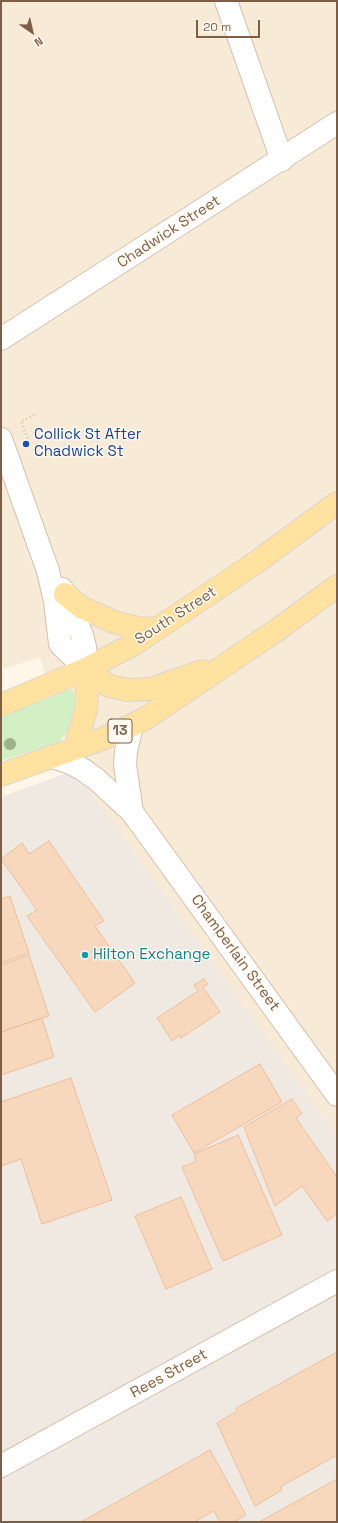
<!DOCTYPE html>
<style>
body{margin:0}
#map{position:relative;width:338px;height:1523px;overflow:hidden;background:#fef7e9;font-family:"Space Grotesk",sans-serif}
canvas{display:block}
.frame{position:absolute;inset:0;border:2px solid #7d5f48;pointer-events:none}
.north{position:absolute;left:12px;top:12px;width:40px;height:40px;-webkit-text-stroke:3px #fffaf1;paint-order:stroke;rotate:146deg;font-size:11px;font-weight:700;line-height:16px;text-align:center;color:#7d5f48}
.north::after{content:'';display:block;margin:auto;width:14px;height:18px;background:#7d5f48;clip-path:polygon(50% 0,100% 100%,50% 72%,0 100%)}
.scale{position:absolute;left:196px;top:20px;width:64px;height:18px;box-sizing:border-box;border:2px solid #7d5f48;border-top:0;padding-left:5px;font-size:12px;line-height:14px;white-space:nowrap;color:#7d5f48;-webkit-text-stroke:3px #fffaf1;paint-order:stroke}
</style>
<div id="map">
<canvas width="338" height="1523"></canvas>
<div class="frame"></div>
<div class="north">N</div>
<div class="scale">20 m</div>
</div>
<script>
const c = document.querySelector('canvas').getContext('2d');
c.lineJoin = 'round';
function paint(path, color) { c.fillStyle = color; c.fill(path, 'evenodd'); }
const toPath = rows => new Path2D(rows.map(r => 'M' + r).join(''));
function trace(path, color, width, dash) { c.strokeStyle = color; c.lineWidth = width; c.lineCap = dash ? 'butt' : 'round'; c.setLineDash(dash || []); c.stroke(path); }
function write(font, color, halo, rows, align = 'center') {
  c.font = font + ' "Space Grotesk",sans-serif'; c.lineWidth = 3; c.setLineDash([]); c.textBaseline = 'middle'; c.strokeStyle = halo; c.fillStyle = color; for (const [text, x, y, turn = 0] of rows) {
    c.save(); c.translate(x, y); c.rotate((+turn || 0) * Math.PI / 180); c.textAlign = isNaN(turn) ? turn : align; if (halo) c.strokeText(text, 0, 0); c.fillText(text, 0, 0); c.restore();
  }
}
const residential = toPath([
 [1,1,337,1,337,1137,75,770,40,657,1,670]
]);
const industrial = toPath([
 [75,770,337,1137,337,1522,1,1522,1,797]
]);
const green = toPath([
 [68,690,73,690,75,696,74,716,72,724,61,740,56,743,1,761,1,717]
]);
const building = toPath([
 [49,841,104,921,95,926,135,983,95,1012,27,916,37,910,1,859,22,843,29,854,49,841],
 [10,896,29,953,1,963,1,899,10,896],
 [29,955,49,1016,1,1032,1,965,29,955],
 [204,979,208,984,203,987,220,1012,181,1038,180,1035,172,1041,157,1018,198,991,194,985,204,979],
 [42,1018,54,1057,1,1075,1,1032,42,1018],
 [260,1064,282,1102,194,1153,172,1115,260,1064],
 [71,1078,112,1200,42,1224,21,1159,1,1166,1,1102,71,1078],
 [292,1099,302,1114,296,1118,337,1177,337,1214,327,1221,302,1186,275,1206,244,1127,292,1099],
 [238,1135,282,1235,223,1261,182,1167,196,1161,194,1154,238,1135],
 [181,1197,212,1269,166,1289,135,1216,181,1197],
 [337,1352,337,1455,280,1487,282,1490,255,1506,217,1423,237,1411,236,1408,337,1352],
 [210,1450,246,1515,234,1522,220,1522,214,1511,194,1522,81,1522,210,1450],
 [337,1479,337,1522,259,1522,337,1479]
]);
const path = toPath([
 [29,442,21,421,37,414]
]);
const minor = toPath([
 [226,1,282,160],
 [1,339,337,123],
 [1,439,48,571,55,601,60,644,86,669],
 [62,589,65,594,82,635,85,647,86,669],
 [52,757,68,762,82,769,96,779,132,812,337,1095],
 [132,812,125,765,126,751,132,726],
 [1,1466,337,1281]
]);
const major = toPath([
 [65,594,81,607,114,622,138,628,157,629],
 [86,669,109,686,128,690,151,689,202,671],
 [1,705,86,669,136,643,258,561,337,503],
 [75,748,86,710,87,688,86,669],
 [1,775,102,739,143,720,277,630,337,586]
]);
const trees = [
 [10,744]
];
const markers = [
 [26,444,4,"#1a4fb4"],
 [85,955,4,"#0f9aa8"]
];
const shields = [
 [120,731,24]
];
const shieldNames = [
 ["13",120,731]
];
const streetNames = [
 ["Chadwick Street",169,232,-33],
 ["South Street",176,616,-33],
 ["Chamberlain Street",235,953,54],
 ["Rees Street",169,1374,-29]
];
const transitNames = [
 ["Collick St After",34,435],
 ["Chadwick St",34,452]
];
const cultureNames = [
 ["Hilton Exchange",93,955]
];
paint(residential, '#f7ead6');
paint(industrial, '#efe9e2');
paint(green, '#d3efc4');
paint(building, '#f7d8bd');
trace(building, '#ecbf9b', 1);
trace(minor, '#d3c0ac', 24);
trace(major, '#ddd5cf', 24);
trace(path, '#ddbb9f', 2.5, [1, 3]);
trace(minor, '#fff', 22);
trace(major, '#ffe29f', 22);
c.fillStyle = '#9cb48a';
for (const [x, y] of trees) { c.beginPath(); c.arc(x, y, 6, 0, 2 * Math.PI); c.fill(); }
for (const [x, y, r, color] of markers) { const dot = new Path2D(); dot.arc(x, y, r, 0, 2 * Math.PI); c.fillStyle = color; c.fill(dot); trace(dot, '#fffaf1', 1.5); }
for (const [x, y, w] of shields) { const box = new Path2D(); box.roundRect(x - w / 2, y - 12, w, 24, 3); c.fillStyle = '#fffaf1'; c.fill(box); trace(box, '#7d5f48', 1); }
write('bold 14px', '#7d5f48', null, shieldNames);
write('15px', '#7d5f48', '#fffaf1', streetNames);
write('15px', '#164399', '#fffaf1', transitNames, 'left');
write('15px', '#0d838f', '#fffaf1', cultureNames, 'left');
</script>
